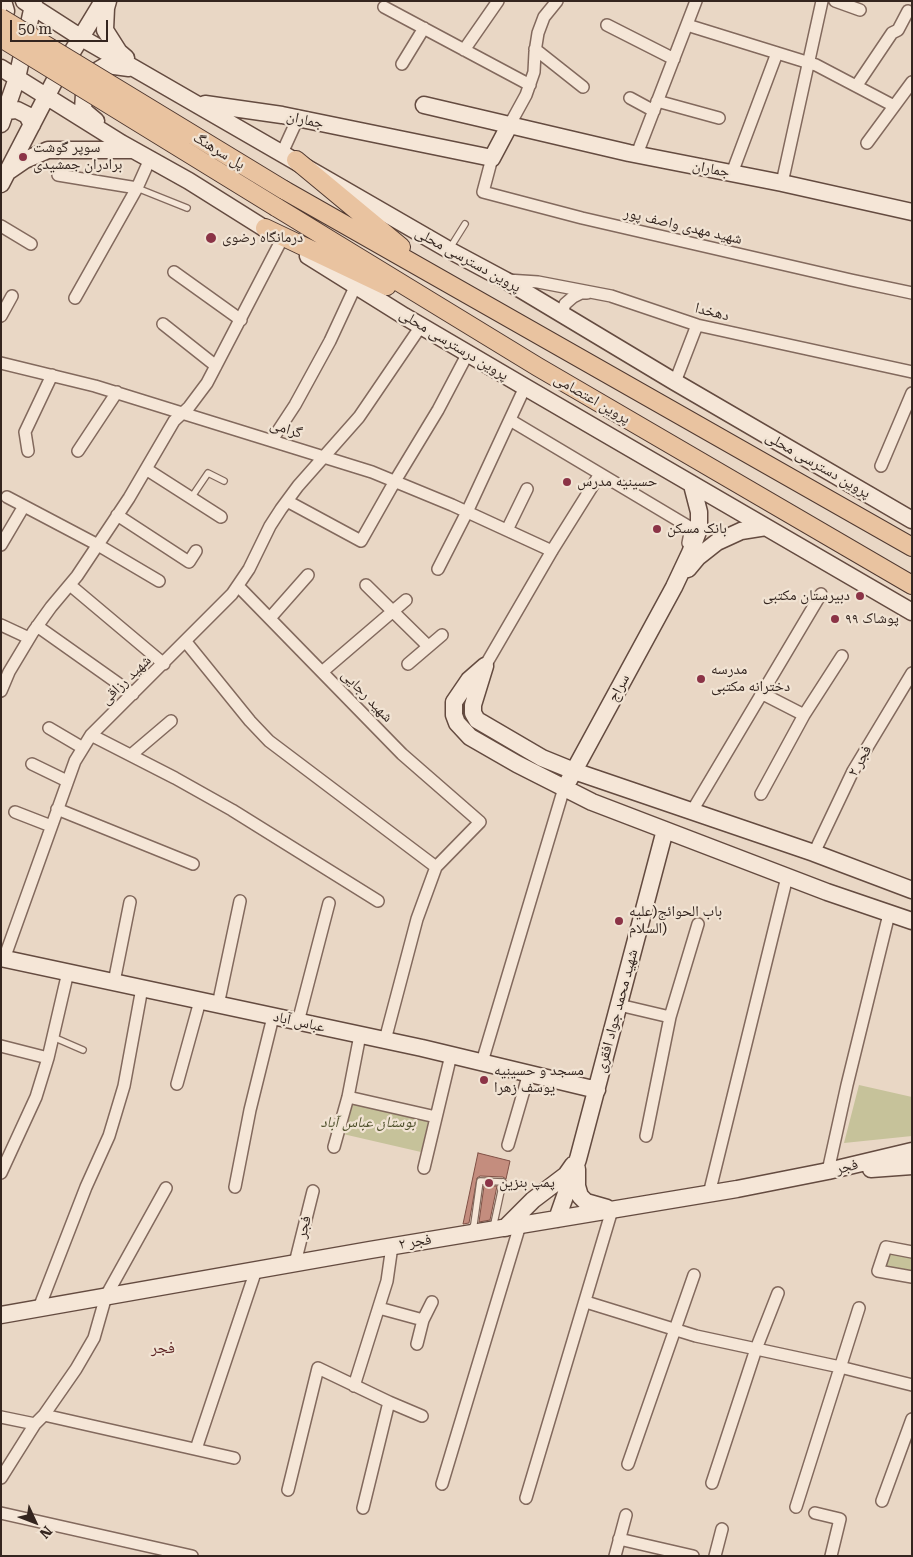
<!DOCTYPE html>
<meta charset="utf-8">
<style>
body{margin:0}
#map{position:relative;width:913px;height:1557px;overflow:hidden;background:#e9d7c5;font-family:"Roboto Serif",serif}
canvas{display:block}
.frame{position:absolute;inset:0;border:2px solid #34251f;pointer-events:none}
.north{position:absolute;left:10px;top:1497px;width:50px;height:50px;-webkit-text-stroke:4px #f1e3d3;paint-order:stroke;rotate:133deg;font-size:14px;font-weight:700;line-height:20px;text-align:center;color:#34251f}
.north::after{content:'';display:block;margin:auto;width:18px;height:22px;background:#34251f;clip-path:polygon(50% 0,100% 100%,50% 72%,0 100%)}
.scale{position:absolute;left:10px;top:20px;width:98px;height:22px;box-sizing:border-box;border:2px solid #34251f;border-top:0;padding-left:6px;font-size:15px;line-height:18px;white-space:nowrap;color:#34251f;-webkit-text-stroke:4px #f1e3d3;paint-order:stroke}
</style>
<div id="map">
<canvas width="913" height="1557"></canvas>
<div class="frame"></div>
<div class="north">N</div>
<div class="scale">50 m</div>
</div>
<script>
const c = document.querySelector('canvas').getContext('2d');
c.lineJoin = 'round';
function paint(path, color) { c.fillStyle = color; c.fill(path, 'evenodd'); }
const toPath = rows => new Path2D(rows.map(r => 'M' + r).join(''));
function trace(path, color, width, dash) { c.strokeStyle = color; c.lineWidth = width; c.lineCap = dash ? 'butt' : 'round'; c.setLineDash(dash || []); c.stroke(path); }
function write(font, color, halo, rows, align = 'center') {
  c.font = font + ' "Roboto Serif","Noto Naskh Arabic",serif'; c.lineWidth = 4.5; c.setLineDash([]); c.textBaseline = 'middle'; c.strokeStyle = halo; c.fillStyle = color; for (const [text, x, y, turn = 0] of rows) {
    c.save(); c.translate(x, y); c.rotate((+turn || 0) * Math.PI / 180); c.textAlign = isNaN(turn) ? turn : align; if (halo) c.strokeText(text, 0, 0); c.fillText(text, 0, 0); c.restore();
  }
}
const green = toPath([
 [859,1085,912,1097,912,1136,844,1143],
 [352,1102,428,1122,421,1152,343,1134],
 [889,1252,912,1256,912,1274,884,1269]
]);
const building = toPath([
 [478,1153,510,1161,506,1179,503,1177,480,1176,477,1178,469,1223,463,1224,478,1153],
 [484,1186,497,1186,490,1220,479,1222,484,1186]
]);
const lane = toPath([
 [137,188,187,208],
 [450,248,465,224],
 [191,498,208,473,224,481],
 [53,1037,83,1050],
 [471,1230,474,1224,480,1181,503,1182,493,1228]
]);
const street = toPath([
 [835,1,860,10],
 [384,7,530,85],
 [607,25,674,59],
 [687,25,816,65,894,106],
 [535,49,583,87],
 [464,50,498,1],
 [402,64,424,28],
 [857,85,892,33,898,30,908,11],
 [630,98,654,111],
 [657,101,719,118],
 [509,126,526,95,534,72,535,52,538,33,544,17,557,1],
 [867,143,912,82],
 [282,153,298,118],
 [637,154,696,1],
 [492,158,483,192,582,218,851,280,912,293],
 [732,173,777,53],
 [58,175,137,188],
 [782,183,822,1],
 [1,226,31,244],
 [174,272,241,320],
 [507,280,538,282,611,296,697,325,912,372],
 [75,298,137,188,150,159],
 [562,313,565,304,573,297,581,293,587,293],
 [1,316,12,296],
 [163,324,216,366],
 [1,363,95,386,372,472,452,505,552,551],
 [675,382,697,325],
 [510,420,691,528,688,543],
 [272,440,295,405,330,341,356,285],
 [28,451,25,432,52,375],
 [78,451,117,392],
 [881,466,912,393],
 [146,469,221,517],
 [7,497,98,545,159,581],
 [287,501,361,541,395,481,438,410,468,353],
 [117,515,189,562,196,551],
 [507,530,527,489],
 [1,545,24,506],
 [438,569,467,512,525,387],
 [70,585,164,664],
 [366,585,428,646],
 [238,586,402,754,480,822,436,867,417,919,385,1040],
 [270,618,308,575],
 [1,625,29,638],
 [37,626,133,694],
 [186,642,250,721,269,741,436,867],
 [408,664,442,635],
 [485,666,553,549,600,474],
 [322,672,406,600],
 [1,691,9,672,33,632,51,607,77,576,129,498,174,421,189,407,207,383,282,239],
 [761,693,804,715],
 [49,728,83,748],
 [91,735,175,778,232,810,378,901],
 [131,755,171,721],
 [32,764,67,781],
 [761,794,804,715,842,656],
 [57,809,193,864],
 [692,811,821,594],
 [15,812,51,826],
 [814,853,853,771,912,673],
 [4,959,75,761,91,735,232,594,249,569,270,526,281,509,298,486,359,417,421,326],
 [114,982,130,902],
 [218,1005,240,901],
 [619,1005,670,1017],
 [298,1022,329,903],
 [1,1046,48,1058],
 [482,1062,564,788],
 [177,1084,200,1001],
 [348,1097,436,1117],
 [646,1136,670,1017,698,924],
 [508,1145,529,1073],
 [334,1147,348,1097,360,1035],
 [424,1168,451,1055],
 [828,1171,847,1085,889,914],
 [1,1173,36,1097,48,1058,68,972],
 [235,1187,250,1110,273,1017],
 [709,1194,787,877],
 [912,1252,886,1247,878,1271,912,1277],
 [295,1263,313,1191],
 [586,1302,696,1336,840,1367,912,1385],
 [39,1308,86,1187,109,1136,124,1086,142,988],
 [379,1308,423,1320],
 [417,1344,423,1320,432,1302],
 [354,1386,387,1281,392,1246],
 [389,1402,422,1416],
 [44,1415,234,1458],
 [1,1417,35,1424],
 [196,1449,256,1270],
 [628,1464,694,1275],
 [1,1478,35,1424,44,1415,76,1369,94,1338,106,1296,166,1188],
 [712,1483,756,1349,778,1293],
 [442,1484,520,1225],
 [288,1490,318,1368,389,1402,363,1508],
 [526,1498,612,1210],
 [882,1501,912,1419],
 [796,1507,859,1308],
 [1,1513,192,1556],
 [815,1513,840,1519,831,1556],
 [619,1539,693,1556],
 [615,1556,626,1515],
 [715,1556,722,1529]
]);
const secondary = toPath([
 [24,1,80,37,449,250,505,280,675,382,912,520],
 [108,1,106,8,105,30,119,52,126,58],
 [1,28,6,11,3,1],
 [1,68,121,143,189,181,275,235],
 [205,104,282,115,492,158,509,126],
 [424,105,629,153,782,183,912,212],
 [6,111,17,110,27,115,32,125],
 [96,121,83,110,84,94,95,72,107,65,129,68],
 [1,124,17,78,34,1],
 [9,171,25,160,48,150,133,150],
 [1,184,55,80,103,1],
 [308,256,404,316,525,387,912,612],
 [688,569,698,557,717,542,741,531,766,527],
 [485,666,469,680,454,702,454,715,457,723,470,737,517,764,592,802,827,892,912,921],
 [485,666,473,705,473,713,477,720,542,758,574,771,814,853,912,890],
 [569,780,674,587,690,553,699,529,699,512,692,485],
 [1,958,422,1048,597,1090],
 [577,1169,577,1186,580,1196,586,1202,607,1208],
 [871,1169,912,1166],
 [557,1219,578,1159,665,830],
 [505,1228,533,1200,566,1175,573,1165],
 [1,1315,370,1250,737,1189,828,1171,912,1151]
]);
const primary = toPath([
 [296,160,401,247],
 [284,190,912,547],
 [276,207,538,367,912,585],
 [265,228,387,286]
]);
const primaryBridge = toPath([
 [1,18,284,190],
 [1,38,276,207]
]);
const markers = [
 [23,157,5,"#8b3346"],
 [211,238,6,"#8b3346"],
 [567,482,5,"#8b3346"],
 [657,529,5,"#8b3346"],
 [860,596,5,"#8b3346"],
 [835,619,5,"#8b3346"],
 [701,679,5,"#8b3346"],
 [619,921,5,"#8b3346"],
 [484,1080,5,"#8b3346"],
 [489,1183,5,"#8b3346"]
];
const streetNames = [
 ["جماران",305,120,12],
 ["پل سرهنگ",219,151,31],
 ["جماران",711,169,11],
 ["شهید مهدی واصف پور",683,226,13],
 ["پروین دسترسی محلی",468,260,29],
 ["دهخدا",712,312,14],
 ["پروین درسترسی محلی",454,345,31],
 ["پروین اعتصامی",592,399,30],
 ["گرامی",286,429,17],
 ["پروین دسترسی محلی",818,465,30],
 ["شهید رزاقی",126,680,-44],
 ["سراج",619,688,-62],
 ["شهید رجایی",367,696,46],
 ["فجر ۲",860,761,-61],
 ["شهید محمد جواد افقری",617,1011,-75],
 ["عباس آباد",299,1022,12],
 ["فجر",847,1167,-14],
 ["فجر",304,1227,-76],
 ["فجر ۲",415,1242,-9]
];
const poiNames = [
 ["سوپر گوشت",33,148],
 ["برادران جمشیدی",33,165],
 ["درمانگاه رضوی",222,238],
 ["حسینیه مدرس",577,482],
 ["بانک مسکن",667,529],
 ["دبیرستان مکتبی",850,596,"right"],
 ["پوشاک ۹۹",845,619],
 ["مدرسه",711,670],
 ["دخترانه مکتبی",711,687],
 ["باب الحوائج(علیه",629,912],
 ["السلام)",629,929],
 ["مسجد و حسینیه",494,1071],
 ["یوسف زهرا",494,1088],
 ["پمپ بنزین",499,1183]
];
const parkNames = [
 ["بوستان عباس آباد",368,1123]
];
const neighbourhoodNames = [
 ["فجر",163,1348]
];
paint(green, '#c6c29a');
paint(building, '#c48d7e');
trace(building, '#7f5045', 1);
trace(lane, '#82695d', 8);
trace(street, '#82695d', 14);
trace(secondary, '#644b40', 19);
trace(primary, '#503930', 20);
trace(lane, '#f5e6d7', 5.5);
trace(street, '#f5e6d7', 11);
trace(secondary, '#f5e6d7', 16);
trace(primary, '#e9c3a0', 18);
trace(primaryBridge, '#503930', 20, []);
trace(primaryBridge, '#e9c3a0', 18);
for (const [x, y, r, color] of markers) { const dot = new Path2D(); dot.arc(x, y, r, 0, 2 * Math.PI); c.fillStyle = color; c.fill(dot); trace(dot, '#f1e3d3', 2); }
write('15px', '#34251f', '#f1e3d3', streetNames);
write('15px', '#34251f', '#f1e3d3', poiNames, 'left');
write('italic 15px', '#4c4e28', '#f1e3d3', parkNames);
write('16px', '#5c2323', '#f1e3d3', neighbourhoodNames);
</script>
